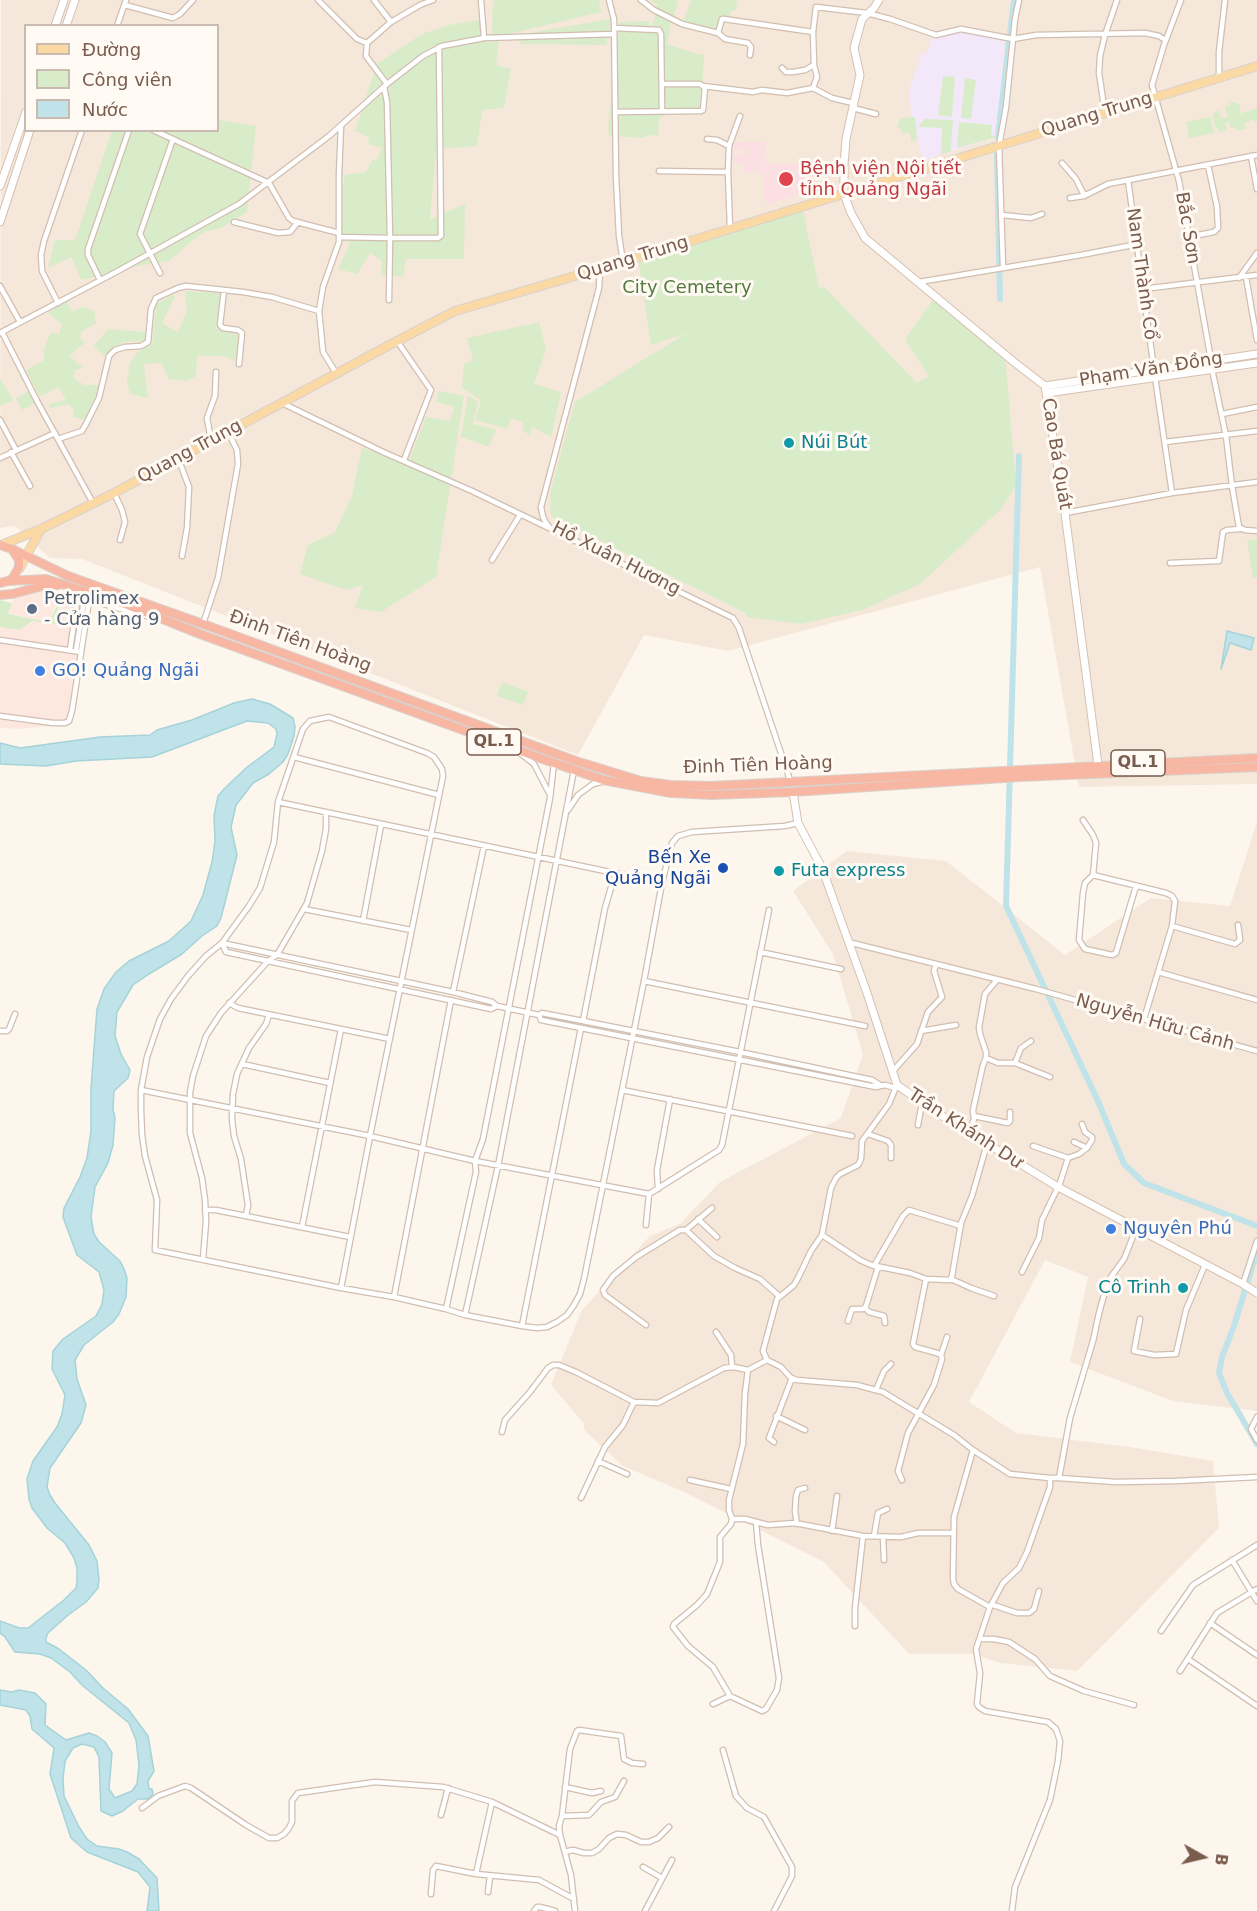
<!DOCTYPE html>
<meta charset="utf-8">
<style>
body{margin:0}
#map{position:relative;width:1257px;height:1911px;overflow:hidden;background:#fdf6ec;font-family:"DejaVu Sans",sans-serif}
canvas{display:block}
.legend{position:absolute;left:24px;top:24px;width:195px;height:108px;box-sizing:border-box;background:#fffaf3;border:2px solid #cabbb1;margin:0;padding:8px 10px;list-style:none;font-size:18px;color:#7a5c4d}
.legend li{display:flex;align-items:center;gap:12px;height:30px}
.legend b{width:30px;border:2px solid #cabbb1}
.north{position:absolute;left:1173px;top:1827px;width:60px;height:60px;-webkit-text-stroke:4px #fffaf3;paint-order:stroke;rotate:98deg;font-size:16px;font-weight:700;line-height:24px;text-align:center;color:#7a5c4d}
.north::after{content:'';display:block;margin:auto;width:21px;height:27px;background:#7a5c4d;clip-path:polygon(50% 0,100% 100%,50% 72%,0 100%)}
</style>
<div id="map">
<canvas width="1257" height="1911"></canvas>
<ul class="legend">
<li><b style="height:8px;background:#fbd9a5"></b>Đường</li>
<li><b style="height:16px;background:#d8ecc9"></b>Công viên</li>
<li><b style="height:16px;background:#bfe3e8"></b>Nước</li>
</ul>
<div class="north">B</div>
</div>
<script>
const c = document.querySelector('canvas').getContext('2d');
c.lineJoin = 'round';
function paint(path, color) { c.fillStyle = color; c.fill(path, 'evenodd'); }
const toPath = rows => new Path2D(rows.map(r => 'M' + r).join(''));
function trace(path, color, width, dash) { c.strokeStyle = color; c.lineWidth = width; c.lineCap = dash ? 'butt' : 'round'; c.setLineDash(dash || []); c.stroke(path); }
function write(font, color, halo, rows, align = 'center') {
  c.font = font + ' "DejaVu Sans",sans-serif'; c.lineWidth = 6; c.setLineDash([]); c.textBaseline = 'middle'; c.strokeStyle = halo; c.fillStyle = color; for (const [text, x, y, turn = 0] of rows) {
    c.save(); c.translate(x, y); c.rotate((+turn || 0) * Math.PI / 180); c.textAlign = isNaN(turn) ? turn : align; if (halo) c.strokeText(text, 0, 0); c.fillText(text, 0, 0); c.restore();
  }
}
const residential = toPath([
 [1,0,1257,0,1257,784,1079,787,1040,567,728,651,644,635,578,755,82,559,50,558,15,526,0,528],
 [26,26,218,26,218,130,26,130],
 [1257,822,1257,1411,1173,1401,1070,1362,1088,1277,1045,1260,969,1402,1016,1433,1130,1447,1213,1461,1219,1528,1077,1671,1001,1663,972,1654,909,1654,824,1562,684,1492,623,1466,584,1430,584,1424,551,1385,582,1310,650,1236,680,1224,720,1182,841,1118,863,1054,833,954,793,891,847,851,946,861,1065,955,1151,898,1230,906]
]);
const commercial = toPath([
 [40,591,63,595,60,596,48,622,8,614,14,598],
 [74,600,90,604,71,724,20,729,0,728,0,611,4,617,54,624,57,621,60,601,73,602]
]);
const education = toPath([
 [960,30,1005,39,997,137,923,160,913,123,909,98,910,87,922,52,927,53,933,35]
]);
const medical = toPath([
 [732,142,766,142,765,164,809,164,809,191,765,205,763,172,744,173,743,163,730,163,731,155,747,155,747,150,732,150]
]);
const green = toPath([
 [493,0,599,0,601,12,492,38],
 [650,0,675,0,678,4,671,23,667,44,694,53,704,55,701,109,672,112,664,115,659,119,658,136,647,135,643,138,610,136,608,128,620,22,649,21,649,26,651,26,654,22,657,5],
 [691,0,737,0,736,10,731,11,729,18,717,34,683,22],
 [611,19,606,45,520,44,523,34],
 [479,20,486,29,487,43,499,41,496,65,511,69,504,108,482,110,477,146,436,149,430,219,465,204,464,259,406,259,403,277,381,275,382,261,370,253,357,274,338,269,350,243,335,227,345,175,366,172,373,159,376,161,382,148,368,144,369,137,355,131,377,64,422,34,449,25],
 [943,76,955,77,952,117,938,115],
 [965,78,976,80,971,119,961,118],
 [1229,101,1239,104,1241,114,1244,113,1243,111,1246,112,1257,108,1257,122,1256,123,1253,120,1250,120,1244,124,1247,128,1238,131,1235,127,1231,128,1229,122,1225,123,1227,129,1220,133,1214,124,1212,115,1218,110,1222,118,1225,118,1229,116,1225,111,1225,106,1230,105],
 [915,117,917,139,911,142,910,132,901,134,902,129,897,128,900,118],
 [1210,117,1214,133,1189,138,1186,122],
 [925,119,953,120,951,151,941,155,942,128,918,127],
 [218,120,256,126,247,212,221,228,205,232,192,241,169,261,143,265,81,280,72,257,48,268,55,240,75,240,112,131,218,130],
 [959,122,992,125,991,135,997,137,957,148],
 [803,211,819,288,824,287,917,383,929,376,905,339,936,296,1005,355,1016,485,1002,508,920,584,862,610,801,624,747,617,745,613,551,516,550,493,575,402,685,334,706,327,651,345,638,258],
 [185,291,221,293,216,328,239,335,235,361,223,356,197,356,196,376,187,381,169,379,161,363,144,364,148,398,130,394,127,381,130,363,137,353,152,344,156,304,173,295,175,296,162,323,178,332,187,310],
 [66,301,72,312,83,307,94,311,96,323,81,332,80,338,85,343,69,355,83,368,75,370,73,378,85,385,100,385,85,420,73,417,74,411,69,404,51,408,49,404,66,400,58,387,40,397,26,370,44,360,44,349,51,332,59,334,62,324,48,313],
 [539,322,546,349,534,384,561,392,551,437,532,427,530,435,523,431,523,422,511,419,507,429,475,420,481,400,462,388,464,364,473,360,467,338],
 [108,329,145,332,145,341,124,342,104,356,94,346],
 [0,378,13,400,0,406],
 [29,391,35,403,22,410,16,398],
 [439,391,464,396,436,577,381,612,355,608,363,585,346,590,300,574,308,545,335,532,352,496,362,448,409,461,426,417,450,421,454,407,436,402],
 [468,395,478,402,473,424,496,429,489,447,461,437],
 [1257,539,1257,578,1253,578,1247,541],
 [63,595,74,600,74,602,60,601,55,624,32,621,19,630,0,627,0,600,12,603,8,614,48,622],
 [502,682,528,692,523,705,497,696]
]);
const water = toPath([
 [1227,631,1254,638,1251,650,1230,643,1221,669,1227,631],
 [252,699,270,704,293,718,295,727,294,736,288,754,283,762,269,774,253,783,236,805,231,827,237,855,221,918,217,926,202,936,182,954,149,974,133,985,117,1012,115,1036,121,1054,130,1070,128,1078,114,1091,113,1109,115,1118,113,1145,108,1163,95,1187,91,1217,94,1234,99,1242,120,1261,124,1269,127,1278,126,1297,119,1314,113,1322,84,1345,75,1360,77,1379,86,1405,81,1423,50,1468,47,1487,50,1495,55,1503,89,1545,97,1561,99,1579,98,1588,86,1602,67,1616,48,1633,46,1638,46,1642,59,1649,86,1670,103,1688,128,1709,148,1736,154,1771,148,1781,149,1789,152,1789,153,1794,148,1799,138,1799,123,1811,112,1816,101,1811,99,1757,94,1747,82,1744,73,1748,65,1761,63,1779,64,1796,79,1827,87,1839,97,1846,119,1849,127,1852,139,1859,157,1878,159,1911,147,1911,150,1887,138,1872,87,1852,71,1838,50,1774,54,1748,32,1729,30,1716,26,1710,0,1705,0,1690,12,1692,19,1690,35,1693,46,1704,45,1725,66,1740,89,1733,97,1736,105,1742,112,1753,109,1789,115,1798,132,1791,137,1784,139,1765,136,1740,129,1723,83,1686,70,1672,51,1658,40,1654,15,1652,5,1637,0,1633,0,1621,19,1628,28,1628,64,1600,76,1588,77,1583,77,1568,74,1558,65,1543,47,1528,32,1508,29,1499,27,1479,33,1461,57,1427,62,1414,65,1395,52,1369,53,1351,63,1339,96,1316,102,1304,104,1290,99,1272,77,1255,63,1217,64,1208,80,1177,87,1158,91,1131,91,1088,97,1009,104,989,116,972,129,961,169,941,191,921,203,895,212,862,215,841,214,816,218,796,224,789,246,768,274,747,277,734,276,729,268,723,247,721,152,757,76,761,46,766,0,764,0,743,20,748,100,737,150,735,157,730,192,720,234,703,252,699]
]);
const canal = toPath([
 [998,137,1014,0],
 [997,155,1000,299],
 [1019,456,1006,906,1098,1101,1124,1164,1144,1183,1257,1226],
 [1257,1251,1234,1326,1222,1357,1219,1373,1227,1393,1257,1444]
]);
const street = toPath([
 [318,0,357,39,367,43],
 [374,0,391,22],
 [481,0,484,38],
 [609,0,614,19,616,176,619,236,623,262],
 [641,0,654,10,682,24,718,33,725,39,748,43,751,47,750,55],
 [1181,0,1164,45,1152,85,1179,181,1211,360],
 [125,5,173,18,180,14,193,0],
 [117,26,126,0],
 [614,28,659,30,661,34,662,111],
 [718,33,722,19,724,19,813,32],
 [367,43,391,22,420,5,433,0],
 [367,43,366,56,387,84],
 [782,68,786,72,793,72,805,70,814,65],
 [1219,77,1219,52,1225,0],
 [703,86,753,92,762,90,787,93,813,88,832,98,853,103],
 [384,87,387,102,390,238,389,300],
 [813,88,817,77,814,65,813,32,816,7,867,13,890,19,936,35,961,29,1013,39,1036,35,1145,33,1159,36,1165,40],
 [853,108,876,114],
 [615,112,701,111,703,110,705,88,700,84,662,84],
 [1105,113,1099,73,1100,56,1105,35,1117,0],
 [153,130,269,183,289,218,293,221,339,233],
 [707,139,717,140,729,146],
 [1251,156,1257,189],
 [1062,163,1076,179,1083,193,1086,195],
 [659,171,728,172],
 [1128,180,1154,369],
 [1070,198,1084,196,1108,184,1257,155],
 [1002,215,1031,218,1042,214],
 [234,222,278,233,290,232,298,222],
 [730,229,728,172,729,146,740,116],
 [339,237,390,238,438,238,441,236,439,47],
 [1188,237,1214,232,1218,228,1217,207,1208,165],
 [1003,267,999,146,1006,107,1015,19,1019,0],
 [600,269,599,288,541,507,543,517,546,523,551,529,733,618,739,628,791,783],
 [160,273,140,234,173,139],
 [1246,277,1257,340],
 [1239,278,1257,253],
 [100,280,88,255,88,249,129,130],
 [919,282,1081,255,1138,244],
 [0,286,20,322],
 [1143,289,1257,275],
 [224,290,220,325,223,328,238,330,242,333,239,364],
 [58,303,42,271,41,255,44,241,82,130],
 [2,332,37,401,93,503],
 [0,333,118,271,239,204,329,136,387,84,423,56,442,46,484,38,614,34],
 [397,341,431,390,404,460],
 [1212,369,1226,436,1232,486,1239,527,1245,530,1257,531],
 [336,373,323,352,319,311,323,287,339,242,339,175,341,126],
 [1155,377,1172,493],
 [282,403,383,452,472,491,549,528],
 [1222,414,1257,407],
 [0,420,16,450],
 [58,439,82,431,86,424,99,398,109,356,115,350,125,347,141,346,148,342,151,309,156,298,178,288,186,286,243,292,272,297,319,311],
 [211,440,207,418,215,396,216,372],
 [1165,442,1257,431],
 [11,452,30,486],
 [0,458,55,433],
 [178,458,189,487,187,528,182,556],
 [114,493,122,510,125,522,120,540],
 [1065,513,1172,493,1257,482],
 [492,560,520,515],
 [1170,563,1219,561,1223,532,1227,530,1240,529],
 [70,588,77,602,70,650],
 [75,596,146,616],
 [203,624,218,578,238,464,237,450,228,432],
 [0,640,81,652],
 [76,651,84,600],
 [0,716,53,723,65,723,69,721,72,711,89,601],
 [521,754,534,764,549,793],
 [294,757,439,795],
 [278,802,662,883],
 [568,810,578,795,593,784,601,782],
 [1083,820,1093,835,1096,843,1093,875,1085,883,1083,893,1079,940,1085,949,1112,955,1116,953,1136,886],
 [1093,875,1166,893,1172,896,1175,901,1172,926,1144,1019],
 [304,909,411,930],
 [363,921,381,825],
 [1172,926,1235,944,1240,940,1238,925],
 [848,942,1036,989,1257,1051],
 [760,952,841,969],
 [1158,972,1257,1000],
 [644,981,865,1026],
 [453,992,484,846],
 [229,1003,238,1008,390,1039],
 [497,1006,491,1009,226,952,222,943,453,992,492,1002,497,1006,539,1015,541,1020,876,1087,885,1085,895,1088],
 [539,1015,542,1013,583,1021,740,1052,872,1080,880,1085],
 [583,1021,605,908,615,874],
 [0,1031,7,1031,9,1029,15,1014],
 [921,1031,956,1025],
 [986,1058,998,1063,1015,1063,1050,1077],
 [1015,1063,1021,1048,1031,1041],
 [242,1064,330,1083],
 [893,1071,917,1044,928,1012,942,997,934,971,936,964],
 [896,1087,889,1104,862,1141,861,1159,858,1165,840,1174,836,1178,831,1188,822,1235,811,1251,798,1278,794,1285,777,1299,763,1351,767,1360,781,1367,791,1378,797,1380,857,1385,883,1392,954,1435,973,1450,1010,1474,1050,1478,1059,1478,1116,1482,1176,1481,1257,1477],
 [141,1090,370,1136,475,1161,649,1194,719,1150,722,1145,769,910],
 [622,1090,852,1136],
 [974,1116,1008,1123,1010,1121,1010,1112],
 [918,1125,922,1103],
 [969,1132,974,1119,973,1110,983,1065,986,1058,986,1052,980,1034,979,1027,985,994,997,980],
 [868,1134,888,1141,891,1145,891,1158],
 [1074,1142,1087,1148],
 [1033,1146,1068,1158],
 [658,1189,657,1170,670,1099],
 [205,1210,216,1210,350,1237],
 [246,1216,248,1205,241,1159,234,1136,232,1119,233,1094,237,1074,249,1048,266,1024,269,1015],
 [698,1219,717,1237],
 [646,1225,649,1194],
 [302,1227,341,1029],
 [686,1230,714,1256,735,1268,760,1279,779,1296],
 [822,1235,860,1260,871,1265,910,1273,926,1279,950,1280,952,1276,961,1223,972,1196,987,1144],
 [203,1259,206,1222,205,1200,202,1178,190,1133,190,1092,193,1076,206,1036,221,1013,268,961,277,955,307,903,322,851,326,829,326,813],
 [874,1266,903,1216,909,1210,961,1226],
 [1022,1272,1039,1238,1042,1220,1060,1183,1068,1158,1079,1154,1087,1148,1092,1140,1092,1137,1085,1132,1082,1124],
 [951,1279,971,1288,994,1296],
 [1243,1284,1257,1241],
 [341,1288,370,1136,443,776,442,769,434,757,427,753,329,717,310,721,303,729,278,802,274,842,260,888,249,906,222,943,206,956,188,976,171,999,160,1019,147,1057,141,1090,141,1109,142,1135,145,1156,157,1200,155,1250,341,1288,394,1297,446,1309,465,1315,522,1326,537,1328,547,1327,557,1322,567,1315,574,1305,580,1294,584,1279,644,981,662,883,672,843,678,836,692,832,785,826,798,823],
 [394,1297,451,1000],
 [865,1308,869,1312,884,1316,885,1323],
 [446,1309,476,1172,475,1161,483,1139,550,798,554,763],
 [465,1315,498,1166,574,770],
 [1140,1319,1134,1351,1154,1355,1176,1354,1186,1310,1205,1265],
 [848,1321,852,1309,863,1309,866,1306,878,1267],
 [646,1325,605,1295,603,1290,613,1276,636,1257,680,1230,686,1230,712,1208],
 [522,1326,581,1028],
 [716,1332,731,1355,732,1367],
 [941,1355,947,1337],
 [748,1370,745,1393,743,1444,729,1500,729,1510,732,1519,745,1519,768,1525,795,1523,863,1536,901,1537,918,1533,952,1533],
 [876,1390,884,1371,891,1364],
 [776,1416,805,1430],
 [1257,1417,1251,1429,1257,1440],
 [502,1432,505,1420,530,1392,548,1368,553,1365,559,1365,576,1372,634,1402,658,1403,724,1368,734,1367,748,1370,767,1360],
 [774,1442,769,1438,792,1378],
 [973,1450,954,1517,953,1578,954,1584,958,1589,990,1607],
 [598,1461,627,1474],
 [1059,1478,1070,1418,1093,1341,1099,1313,1108,1281,1124,1259,1136,1229],
 [690,1480,731,1489],
 [902,1480,898,1471,908,1433,934,1385,942,1359,941,1355,937,1353,915,1347,913,1344,926,1279],
 [581,1498,605,1447,623,1425,634,1402],
 [732,1519,731,1524,720,1537,720,1562,707,1594,697,1605,674,1624,673,1627,688,1646,713,1667,730,1696,762,1711,766,1709,777,1690,779,1678,758,1545,756,1522],
 [797,1524,795,1511,796,1496,798,1490,805,1488],
 [832,1531,837,1496],
 [874,1536,878,1513,887,1509],
 [883,1537,884,1560],
 [1232,1560,1257,1601],
 [993,1605,1017,1613,1029,1613,1034,1609,1039,1591],
 [1210,1623,1257,1655],
 [855,1626,855,1608,863,1536],
 [1161,1631,1193,1585,1257,1545],
 [980,1639,994,1639,1009,1642,1035,1659,1050,1676,1084,1691,1134,1705],
 [1188,1659,1257,1706],
 [1180,1671,1217,1613,1257,1589],
 [713,1704,730,1696],
 [723,1750,736,1796,747,1808,764,1817,792,1867,792,1876,774,1911],
 [565,1787,592,1793,601,1791],
 [142,1808,158,1796,185,1786,191,1788,246,1825,269,1838,277,1838,284,1834,289,1828,292,1822,292,1801,298,1793,375,1782,443,1787,492,1802,560,1835,571,1875,575,1911],
 [441,1815,448,1788],
 [562,1816,589,1815,601,1802,615,1797,624,1781],
 [560,1835,559,1826,562,1816,570,1749,577,1731,579,1730,621,1736,624,1759,632,1763,643,1764],
 [565,1852,573,1850,584,1853,592,1853,599,1849,609,1838,617,1834,626,1835,641,1842,649,1842,658,1838,669,1827],
 [643,1867,662,1878],
 [476,1874,492,1802],
 [488,1892,490,1876],
 [431,1894,433,1870,436,1866,476,1874,539,1880,574,1899],
 [534,1911,537,1907,540,1907,555,1911],
 [645,1911,672,1860],
 [1012,1911,1015,1887,1050,1800,1058,1761,1060,1741,1056,1729,1048,1722,985,1711,979,1707,977,1704,980,1673,976,1649,990,1607,1003,1583,1019,1568,1027,1552,1050,1487,1050,1478]
]);
const secondary = toPath([
 [879,0,874,8,862,19,854,48,860,75,846,139,844,165,844,194,851,213,865,238,1014,362,1045,386,1065,513,1098,765],
 [55,26,64,0],
 [66,26,75,0],
 [0,186,26,112],
 [0,222,30,130],
 [1045,386,1257,354],
 [1047,393,1257,363],
 [793,792,798,823,822,868,867,993,897,1085,939,1114,1058,1187,1243,1284,1257,1293]
]);
const primary = toPath([
 [1,545,41,529,114,493,397,341,455,311,623,262,1257,66],
 [19,569,41,529]
]);
const highway = toPath([
 [0,545,12,549,19,560,19,567,13,578,8,581,0,583],
 [12,549,68,576,203,624,576,761,641,781,671,785,711,786,1257,758],
 [8,581,46,579,125,604,200,634,537,757,603,780,671,793,712,795,793,792,1019,777,1257,767],
 [0,595,12,594,43,586,58,585]
]);
const markers = [
 [786,179,8,"#e0444e"],
 [789,443,6,"#0f9aa8"],
 [32,609,6,"#5c6f8a"],
 [40,671,6,"#3f7fe0"],
 [723,868,6,"#1a4fb4"],
 [779,871,6,"#0f9aa8"],
 [1111,1229,6,"#3f7fe0"],
 [1183,1288,6,"#0f9aa8"]
];
const shields = [
 [494,742,54],
 [1138,763,54]
];
const shieldNames = [
 ["QL.1",494,742],
 ["QL.1",1138,763]
];
const streetNames = [
 ["Quang Trung",1097,115,-17],
 ["Bắc Sơn",1187,228,80],
 ["Quang Trung",633,259,-17],
 ["Nam Thành Cổ",1141,274,82],
 ["Phạm Văn Đồng",1151,370,-9],
 ["Quang Trung",190,452,-28],
 ["Cao Bá Quát",1056,454,81],
 ["Hồ Xuân Hương",616,559,27],
 ["Đinh Tiên Hoàng",300,642,20],
 ["Đinh Tiên Hoàng",758,766,-2],
 ["Nguyễn Hữu Cảnh",1155,1023,16],
 ["Trần Khánh Dư",965,1129,33]
];
const healthNames = [
 ["Bệnh viện Nội tiết",800,169],
 ["tỉnh Quảng Ngãi",800,190]
];
const parkNames = [
 ["City Cemetery",687,288]
];
const cultureNames = [
 ["Núi Bút",801,443],
 ["Futa express",791,871],
 ["Cô Trinh",1171,1288,"right"]
];
const serviceNames = [
 ["Petrolimex",44,599],
 ["- Cửa hàng 9",44,620]
];
const shopNames = [
 ["GO! Quảng Ngãi",52,671],
 ["Nguyên Phú",1123,1229]
];
const transitNames = [
 ["Bến Xe",711,858],
 ["Quảng Ngãi",711,879]
];
paint(residential, '#f5e8da');
paint(commercial, '#fde8e0');
paint(education, '#f3e8fa');
paint(medical, '#fbdfe3');
paint(green, '#d8ecc9');
paint(water, '#bfe3e8');
trace(water, '#a5d3da', 1.5);
trace(canal, '#bfe3e8', 6);
trace(street, '#d1beb0', 7);
trace(secondary, '#d6c0b0', 9);
trace(primary, '#dad1cd', 10);
trace(highway, '#dad1cd', 10);
trace(street, '#fff', 4.5);
trace(secondary, '#fff', 7);
trace(primary, '#fbd9a5', 8);
trace(highway, '#f7b7a3', 8);
for (const [x, y, r, color] of markers) { const dot = new Path2D(); dot.arc(x, y, r, 0, 2 * Math.PI); c.fillStyle = color; c.fill(dot); trace(dot, '#fffaf3', 2); }
for (const [x, y, w] of shields) { const box = new Path2D(); box.roundRect(x - w / 2, y - 13, w, 26, 4.5); c.fillStyle = '#fffaf3'; c.fill(box); trace(box, '#7a5c4d', 1.5); }
write('bold 16px', '#7a5c4d', null, shieldNames);
write('18px', '#7a5c4d', '#fffaf3', streetNames);
write('18px', '#be3a42', '#fffaf3', healthNames, 'left');
write('18px', '#537a41', '#fffaf3', parkNames);
write('18px', '#0d838f', '#fffaf3', cultureNames, 'left');
write('18px', '#4e5e75', '#fffaf3', serviceNames, 'left');
write('18px', '#366cbe', '#fffaf3', shopNames, 'left');
write('18px', '#164399', '#fffaf3', transitNames, 'right');
</script>
